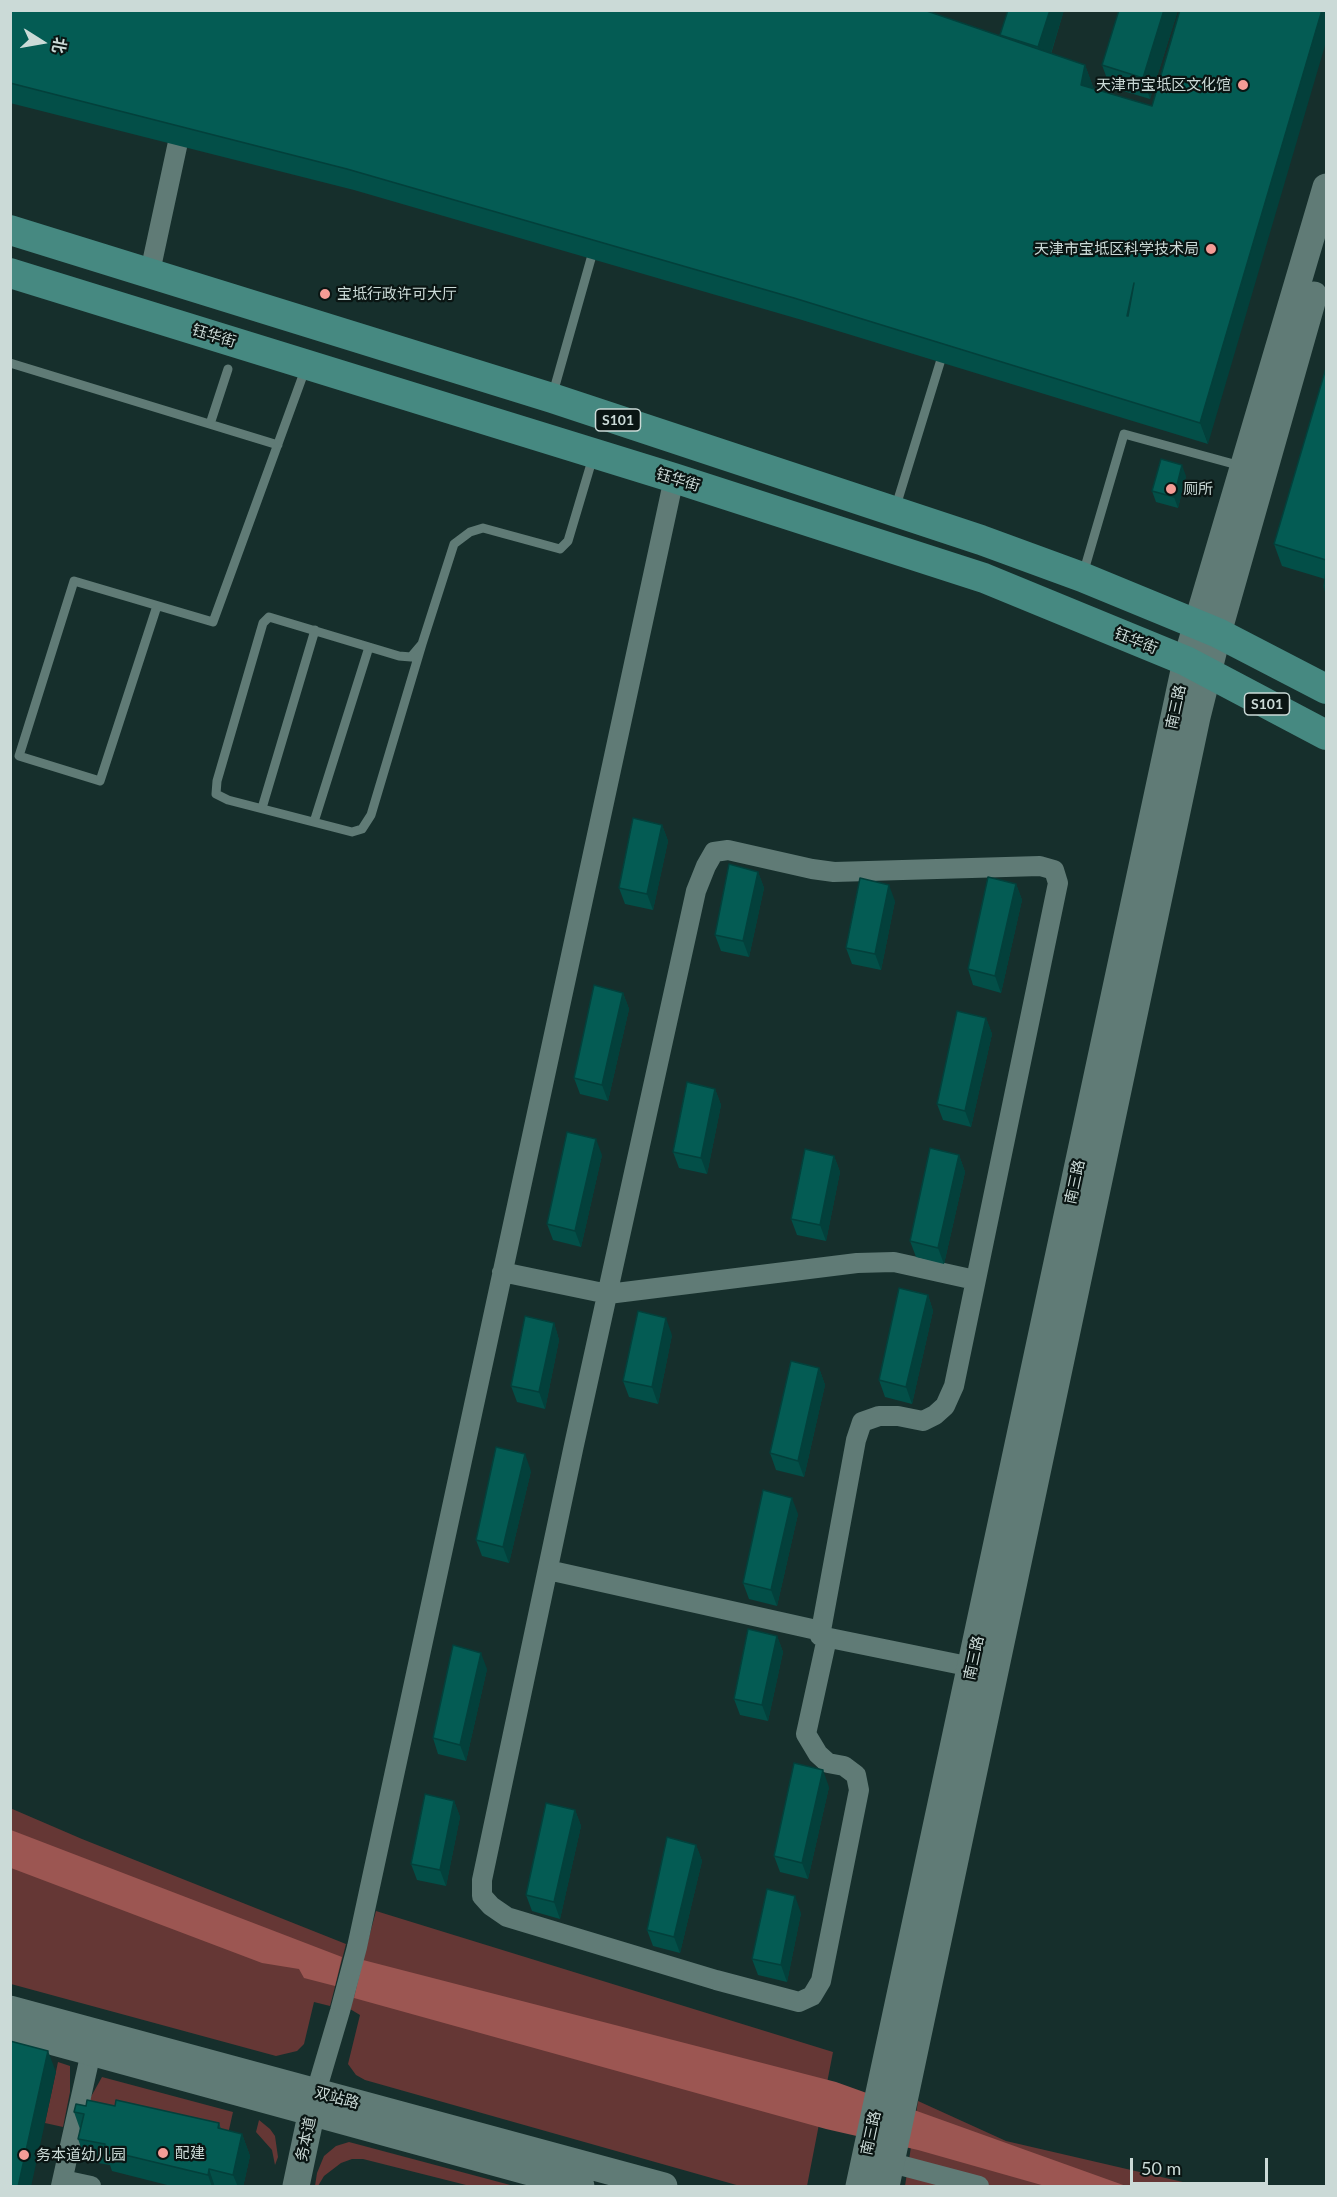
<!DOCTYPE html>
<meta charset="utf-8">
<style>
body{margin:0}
#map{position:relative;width:1337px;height:2197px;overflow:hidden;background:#162f2c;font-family:Lato,"Noto Sans SC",sans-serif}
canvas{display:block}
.frame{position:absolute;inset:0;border:12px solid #cbdad7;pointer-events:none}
.north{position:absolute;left:12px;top:12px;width:60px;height:60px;-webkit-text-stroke:4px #0a1513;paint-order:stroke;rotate:101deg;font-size:16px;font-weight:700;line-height:24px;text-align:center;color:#cbdad7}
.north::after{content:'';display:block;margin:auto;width:21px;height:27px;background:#cbdad7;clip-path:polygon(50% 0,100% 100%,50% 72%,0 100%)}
.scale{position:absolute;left:1130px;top:2158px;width:138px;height:27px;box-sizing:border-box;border:3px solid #cbdad7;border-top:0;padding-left:8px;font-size:18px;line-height:21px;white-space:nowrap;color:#cbdad7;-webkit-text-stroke:4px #0a1513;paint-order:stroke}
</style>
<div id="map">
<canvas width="1337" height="2197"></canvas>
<div class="frame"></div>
<div class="north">北</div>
<div class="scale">50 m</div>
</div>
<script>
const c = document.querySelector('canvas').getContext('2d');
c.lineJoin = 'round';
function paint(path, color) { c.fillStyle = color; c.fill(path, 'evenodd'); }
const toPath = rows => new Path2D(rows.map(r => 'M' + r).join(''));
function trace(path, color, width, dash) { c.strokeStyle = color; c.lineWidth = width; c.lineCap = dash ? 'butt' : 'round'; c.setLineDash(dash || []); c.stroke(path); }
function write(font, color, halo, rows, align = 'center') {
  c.font = font + ' Lato,"Noto Sans SC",sans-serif'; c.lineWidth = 4.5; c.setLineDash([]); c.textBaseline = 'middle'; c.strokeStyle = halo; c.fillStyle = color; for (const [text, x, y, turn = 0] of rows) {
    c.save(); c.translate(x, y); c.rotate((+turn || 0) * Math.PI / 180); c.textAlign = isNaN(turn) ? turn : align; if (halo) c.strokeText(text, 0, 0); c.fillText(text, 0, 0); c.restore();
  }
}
const green = toPath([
 [10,1808,82,1839,346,1944,330,2006,314,2002,304,2044,297,2051,276,2056,11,1984],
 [376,1911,833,2052,807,2186,740,2186,365,2080,356,2075,348,2064,360,2015,350,2009],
 [58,2062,70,2066,70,2092,63,2127,45,2123],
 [102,2077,233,2112,228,2134,88,2102],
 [918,2101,1006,2141,1200,2186,905,2186],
 [259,2120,270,2129,275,2136,278,2157,275,2165,272,2150,256,2132],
 [349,2142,514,2186,470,2186,363,2159,352,2159,341,2163,324,2176,318,2186,315,2186,317,2173,324,2156,336,2146]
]);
const water = toPath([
 [11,1830,342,1957,335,1986,304,1978,299,1969,262,1963,11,1868],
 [363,1960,836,2082,1126,2186,1045,2186,918,2150,826,2129,354,1998]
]);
const lane = toPath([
 [10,363,278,445],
 [553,393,594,248],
 [210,424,228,369],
 [896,506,943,353],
 [1083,574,1124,434,1241,466],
 [157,606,100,781,19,756,74,581,213,622,306,367],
 [422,644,371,815,362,829,352,832,228,800,216,794,217,781,263,623,269,617,399,656,411,657,422,644,454,544,470,532,483,528,560,549,568,541,593,457],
 [262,808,315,630],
 [314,822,369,647]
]);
const street = toPath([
 [150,272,183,119],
 [502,1272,608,1294,857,1263,894,1262,975,1280],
 [548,1570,821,1631],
 [827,1638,806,1734,818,1754,828,1763,844,1766,856,1775,859,1790,821,1981,812,1996,799,2002,716,1980,507,1917,491,1906,482,1896,482,1880,574,1445,696,891,706,866,714,852,728,850,812,869,834,872,1040,866,1054,870,1058,883,954,1386,945,1406,935,1415,923,1421,898,1416,879,1416,862,1422,856,1440,820,1636,972,1667],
 [316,2092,340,2011,357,1947,674,478],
 [892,2163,979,2186],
 [63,2180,91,2186],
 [61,2186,91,2052]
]);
const secondary = toPath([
 [10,2009,664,2186],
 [10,2030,581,2186],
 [296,2186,315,2096],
 [859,2186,1186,661,1326,187],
 [886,2186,1197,717,1218,633,1314,295]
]);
const primary = toPath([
 [10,230,552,398,981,540,1082,577,1218,633,1326,689],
 [10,273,674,478,984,578,1186,661,1326,735]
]);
const wall = toPath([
 [10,10,1001,37,1000,35,1008,10,1064,10,1051,54,1085,65,1093,87,1208,444,802,320,354,190,10,103],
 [1119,10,1178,10,1150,99,1110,87,1102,65],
 [1326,368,1326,594,1325,579,1282,566,1274,544],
 [1186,476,1178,508,1156,502,1152,491],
 [662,825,668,841,653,910,625,904,619,888],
 [758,872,764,888,749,957,721,951,715,935],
 [1016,884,1022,900,1001,993,973,985,968,969],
 [895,901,881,970,852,964,846,948],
 [623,993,629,1009,608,1101,580,1094,574,1078],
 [986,1018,992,1034,971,1127,943,1120,937,1104],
 [715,1089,721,1105,707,1174,679,1168,673,1152],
 [602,1155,581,1247,553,1240,547,1224],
 [959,1155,965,1172,944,1264,916,1257,910,1241],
 [834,1156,840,1172,826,1241,797,1235,791,1219],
 [928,1295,933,1311,912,1404,885,1397,879,1380],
 [554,1323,559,1340,545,1409,517,1402,511,1386],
 [672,1335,658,1404,629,1397,623,1381],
 [819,1368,825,1385,804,1477,776,1470,770,1453],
 [531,1471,509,1563,482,1556,476,1540],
 [798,1514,777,1606,749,1599,743,1583],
 [777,1636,783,1652,768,1721,740,1715,734,1699],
 [487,1669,466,1761,438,1754,433,1738],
 [829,1787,808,1879,780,1872,774,1856],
 [454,1801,460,1817,446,1886,417,1880,411,1864],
 [575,1810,581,1826,560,1919,532,1911,526,1895],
 [696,1845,702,1861,680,1953,653,1946,647,1930],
 [801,1913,787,1982,758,1975,752,1959],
 [86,2106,115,2106,219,2123,221,2129,242,2134,250,2156,243,2187,175,2187,112,2171,110,2165,86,2161,78,2139,80,2129,74,2112]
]);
const shadedWall = toPath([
 [1050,10,1064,10,1046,69,1038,47],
 [1164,10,1178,10,1150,99,1143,78],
 [1322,10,1326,10,1326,42,1208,444,1200,423],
 [1085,65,1093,87,1089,107,1081,85],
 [1182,465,1186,476,1178,508,1174,497],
 [662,825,668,841,653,910,647,894],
 [758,872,764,888,749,957,743,941],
 [1016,884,1022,900,1001,993,995,976],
 [889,885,895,901,881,970,875,954],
 [623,993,629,1009,608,1101,602,1085],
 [986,1018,992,1034,971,1127,965,1111],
 [715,1089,721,1105,707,1174,701,1158],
 [596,1139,602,1155,581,1247,575,1231],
 [959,1155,965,1172,944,1264,938,1248],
 [834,1156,840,1172,826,1241,820,1225],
 [928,1295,933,1311,912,1404,906,1387],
 [666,1318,672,1335,658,1404,652,1387],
 [554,1323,559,1340,545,1409,539,1392],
 [819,1368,825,1385,804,1477,798,1461],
 [525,1454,531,1471,509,1563,503,1547],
 [792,1498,798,1514,777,1606,771,1590],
 [777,1636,783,1652,768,1721,762,1705],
 [481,1653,487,1669,466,1761,460,1745],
 [823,1770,829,1787,808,1879,802,1863],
 [454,1801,460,1817,446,1886,440,1870],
 [575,1810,581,1826,560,1919,554,1902],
 [696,1845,702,1861,680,1953,674,1937],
 [795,1896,801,1913,787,1982,781,1965],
 [48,2051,56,2072,31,2187,18,2187],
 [242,2134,250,2156,243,2187,238,2187,233,2175],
 [209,2169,215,2187,212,2187,208,2175]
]);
const building = toPath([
 [10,10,924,10,1085,65,1081,85,1152,106,1180,10,1322,10,1200,423,794,298,347,169,10,83,10,10],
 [1134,283,1128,316,1127,316,1134,283],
 [1008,10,1050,10,1038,47,1000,35,1008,10],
 [1119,10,1164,10,1143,78,1102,65,1119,10],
 [1326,368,1326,560,1274,544,1326,368],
 [1161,459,1182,465,1174,497,1152,491,1161,459],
 [1326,572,1326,593,1324,586,1326,572],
 [633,818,662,825,647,894,619,888,633,818],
 [729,864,758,872,743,941,715,935,729,864],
 [988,877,1016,884,995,976,968,969,988,877],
 [860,878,889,885,875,954,846,948,860,878],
 [594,985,623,993,602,1085,574,1078,594,985],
 [957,1011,986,1018,965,1111,937,1104,957,1011],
 [687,1082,715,1089,701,1158,673,1152,687,1082],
 [567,1132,596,1139,575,1231,547,1224,567,1132],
 [930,1148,959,1155,938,1248,910,1241,930,1148],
 [805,1149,834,1156,820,1225,791,1219,805,1149],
 [899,1288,928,1295,906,1387,879,1380,899,1288],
 [638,1311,666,1318,652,1387,623,1381,638,1311],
 [525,1316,554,1323,539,1392,511,1386,525,1316],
 [791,1361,819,1368,798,1461,770,1453,791,1361],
 [496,1447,525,1454,503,1547,476,1540,496,1447],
 [763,1490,792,1498,771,1590,743,1583,763,1490],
 [748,1629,777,1636,762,1705,734,1699,748,1629],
 [453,1645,481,1653,460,1745,433,1738,453,1645],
 [794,1763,823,1770,802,1863,774,1856,794,1763],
 [425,1794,454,1801,440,1870,411,1864,425,1794],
 [546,1803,575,1810,554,1902,526,1895,546,1803],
 [667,1837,696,1845,674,1937,647,1930,667,1837],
 [767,1889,795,1896,781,1965,752,1959,767,1889],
 [10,2041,48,2051,18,2187,10,2187,10,2041],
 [87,2100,115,2106,116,2100,219,2123,218,2128,242,2134,233,2175,209,2169,208,2175,104,2150,105,2144,78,2139,84,2114,74,2112,76,2104,86,2106,87,2100]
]);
const markers = [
 [1243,85,6,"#f59c96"],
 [1211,249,6,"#f59c96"],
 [325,294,6,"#f59c96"],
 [1171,489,6,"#f59c96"],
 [163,2153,6,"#f59c96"],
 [24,2155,6,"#f59c96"]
];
const shields = [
 [618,420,45],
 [1267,704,45]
];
const shieldNames = [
 ["S101",618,420],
 ["S101",1267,704]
];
const poiNames = [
 ["天津市宝坻区文化馆",1231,85,"right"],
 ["天津市宝坻区科学技术局",1199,249,"right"],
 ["宝坻行政许可大厅",337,294],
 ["厕所",1183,489],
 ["配建",175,2153],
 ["务本道幼儿园",36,2155]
];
const streetNames = [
 ["钰华街",214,336,17],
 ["钰华街",678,480,17],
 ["钰华街",1136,641,22],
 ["南三路",1176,707,-78],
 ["南三路",1075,1182,-78],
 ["南三路",974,1658,-78],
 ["双站路",337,2098,15],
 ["南三路",871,2133,-78],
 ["务本道",306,2139,-78]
];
paint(green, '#653735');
paint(water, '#9c5652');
trace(lane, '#607b76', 9);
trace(street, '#607b76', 20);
trace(secondary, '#607b76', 27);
trace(primary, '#468981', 30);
paint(wall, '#034f48');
paint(shadedWall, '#03403b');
paint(building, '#045c54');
trace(building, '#03403b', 1.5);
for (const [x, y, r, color] of markers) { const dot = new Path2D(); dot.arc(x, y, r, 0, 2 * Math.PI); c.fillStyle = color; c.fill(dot); trace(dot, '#0a1513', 2); }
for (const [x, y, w] of shields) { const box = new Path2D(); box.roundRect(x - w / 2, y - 11, w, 22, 4.5); c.fillStyle = '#0a1513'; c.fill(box); trace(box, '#cbdad7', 1.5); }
write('bold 14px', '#cbdad7', null, shieldNames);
write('15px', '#cbdad7', '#0a1513', poiNames, 'left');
write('15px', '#cbdad7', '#0a1513', streetNames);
</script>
